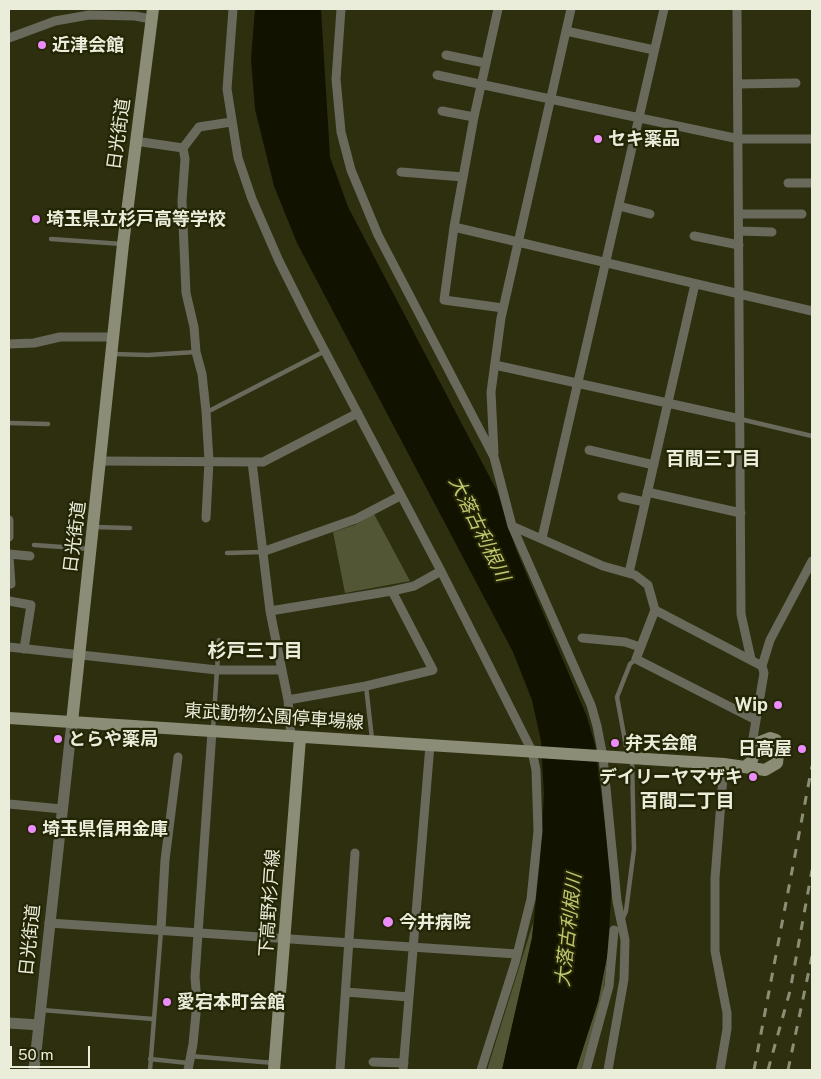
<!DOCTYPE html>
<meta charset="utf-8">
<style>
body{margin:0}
#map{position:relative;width:821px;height:1079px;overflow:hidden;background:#2d2f0f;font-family:"Public Sans",sans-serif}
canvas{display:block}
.frame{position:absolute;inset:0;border:10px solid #ebeddb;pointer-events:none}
.scale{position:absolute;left:10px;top:1046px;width:80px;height:22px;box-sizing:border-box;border:2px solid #ebeddb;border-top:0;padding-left:6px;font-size:15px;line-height:18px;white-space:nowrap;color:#ebeddb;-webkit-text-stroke:4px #232505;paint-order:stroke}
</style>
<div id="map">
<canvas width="821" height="1079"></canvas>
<div class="frame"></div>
<div class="scale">50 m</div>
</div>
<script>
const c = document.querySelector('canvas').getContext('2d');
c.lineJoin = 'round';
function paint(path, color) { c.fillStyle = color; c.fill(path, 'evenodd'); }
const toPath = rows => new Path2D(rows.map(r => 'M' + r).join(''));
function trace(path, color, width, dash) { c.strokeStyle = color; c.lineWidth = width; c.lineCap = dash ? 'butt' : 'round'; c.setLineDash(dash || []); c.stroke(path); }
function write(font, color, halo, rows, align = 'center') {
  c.font = font + ' "Public Sans","Noto Sans JP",sans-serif'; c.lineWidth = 4.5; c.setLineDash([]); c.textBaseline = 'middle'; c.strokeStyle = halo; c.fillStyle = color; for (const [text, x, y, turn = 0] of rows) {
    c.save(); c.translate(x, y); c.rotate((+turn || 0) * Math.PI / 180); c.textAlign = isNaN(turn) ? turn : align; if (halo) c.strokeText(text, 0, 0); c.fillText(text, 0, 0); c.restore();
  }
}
const green = toPath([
 [374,514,410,581,345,593,333,532,355,525],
 [534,920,532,938,502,1070,487,1070],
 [608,952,602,1001,581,1070,576,1070,598,1002]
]);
const water = toPath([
 [255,9,321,9,330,157,348,207,497,491,517,552,587,717,595,745,612,877,608,952,598,1002,576,1070,502,1070,532,938,540,861,544,794,541,741,532,700,513,652,297,243,274,186,255,109,251,59]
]);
const service = toPath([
 [51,239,122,244],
 [113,354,148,355,196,352],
 [206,411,211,410,325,351],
 [740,419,812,436],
 [9,423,48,424],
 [94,527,130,528],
 [34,545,90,549],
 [227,553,262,552],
 [366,686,372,739],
 [213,729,219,640],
 [628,757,617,697,630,664,636,659],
 [622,920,626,911,634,849,632,760],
 [42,1010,153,1019],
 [190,1056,274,1063],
 [150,1059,188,1063],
 [150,1070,161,930]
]);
const minor = toPath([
 [233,9,227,89,238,158,252,199,279,261,309,321,441,571,532,751,536,770,538,831,531,899,515,963,481,1070],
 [341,9,336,79,341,132,351,170,378,235,494,457,512,526,591,705,597,726,603,757,617,901,625,940,624,979,608,1070],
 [498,9,474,117,454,227,444,300,503,308],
 [737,9,741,614,751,659],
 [566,31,654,50],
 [9,38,55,21,89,15,135,16,151,19],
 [446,55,485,63],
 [437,75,739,139,812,139],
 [738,84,796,83],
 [442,111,474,117],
 [135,141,183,148,199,127,231,122],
 [183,148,185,159,182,201,186,293,194,327,196,352,202,374,206,411,209,461,206,518],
 [401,172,463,177],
 [788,183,812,183],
 [619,206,650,214],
 [739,214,802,214],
 [454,227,812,311],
 [739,231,772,232],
 [694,236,739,245],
 [9,344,34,343,60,337,114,337],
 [495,365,740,419],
 [589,450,654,465],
 [494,453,491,392,501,318,571,9],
 [101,461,263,462,358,413],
 [252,462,270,611,288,700,291,737],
 [647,492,741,513],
 [622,497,645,502],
 [9,520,9,537],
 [512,526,603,566,635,575,648,585,655,610,762,666],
 [542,538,664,9],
 [262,552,356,519,400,496],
 [9,554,30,556],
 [9,556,11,584,9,584],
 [629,573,695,284],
 [9,601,31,605,24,649],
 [655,610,636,659,756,720],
 [270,611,392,591,414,586,441,571],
 [582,638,625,642,640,647],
 [9,647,217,670,282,670],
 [288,700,366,686,433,670,392,591],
 [755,755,752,744,764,673,762,666,770,640,812,561],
 [9,804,62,809],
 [49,923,517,954],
 [161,929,165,860,178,757],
 [346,992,409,997],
 [373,1062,404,1063],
 [188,1070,193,1044,197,1003,195,977,212,731],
 [340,1070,355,853],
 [403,1070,430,745],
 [586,1070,609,986,614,930],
 [720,1070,727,1029,727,1013,715,951,715,878,724,764]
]);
const tertiary = toPath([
 [9,1023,39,1025],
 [34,1070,72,722]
]);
const secondary = toPath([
 [9,718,724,764,765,770,777,763,779,747,776,740,770,738,760,742,751,762,746,766],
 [72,722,123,244,153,9],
 [274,1070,300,738]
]);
const rail = toPath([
 [754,1070,812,766],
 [768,1070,790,991,812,870],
 [788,1070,812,956]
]);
const markers = [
 [42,45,5,"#ec8cfa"],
 [598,139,5,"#ec8cfa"],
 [36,219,5,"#ec8cfa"],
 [778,705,5,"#ec8cfa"],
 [58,739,5,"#ec8cfa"],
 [615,743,5,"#ec8cfa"],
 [802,749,5,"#ec8cfa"],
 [753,777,5,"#ec8cfa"],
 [32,829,5,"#ec8cfa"],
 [388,922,6,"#ec8cfa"],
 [167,1002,5,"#ec8cfa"]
];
const poiNames = [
 ["近津会館",52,45],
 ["セキ薬品",608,139],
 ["埼玉県立杉戸高等学校",46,219],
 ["Wip",768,705,"right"],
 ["とらや薬局",68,739],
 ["弁天会館",625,743],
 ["日高屋",792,749,"right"],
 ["デイリーヤマザキ",743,777,"right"],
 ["埼玉県信用金庫",42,829],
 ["今井病院",399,922],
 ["愛宕本町会館",177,1002]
];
const streetNames = [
 ["日光街道",119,134,-82],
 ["日光街道",75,537,-83],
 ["東武動物公園停車場線",274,717,4],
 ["下高野杉戸線",270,903,-86],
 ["日光街道",30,940,-84]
];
const neighbourhoodNames = [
 ["百間三丁目",713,459],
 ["杉戸三丁目",255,651],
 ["百間二丁目",687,801]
];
const waterNames = [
 ["大落古利根川",479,529,64],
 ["大落古利根川",569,930,-84]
];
paint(green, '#535634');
paint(water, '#111200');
trace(service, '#696a5c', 4.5);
trace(minor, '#696a5c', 9);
trace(tertiary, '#696a5c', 11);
trace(secondary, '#8b8d76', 12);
trace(rail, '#8c8e75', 3, [9, 9]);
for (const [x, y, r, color] of markers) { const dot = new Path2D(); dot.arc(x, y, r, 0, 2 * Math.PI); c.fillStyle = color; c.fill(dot); trace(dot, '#232505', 2); }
write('bold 18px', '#ebeddb', '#232505', poiNames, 'left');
write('18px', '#ebeddb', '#232505', streetNames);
write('bold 19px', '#ebeddb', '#232505', neighbourhoodNames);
write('italic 19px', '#c0c76e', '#232505', waterNames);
</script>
